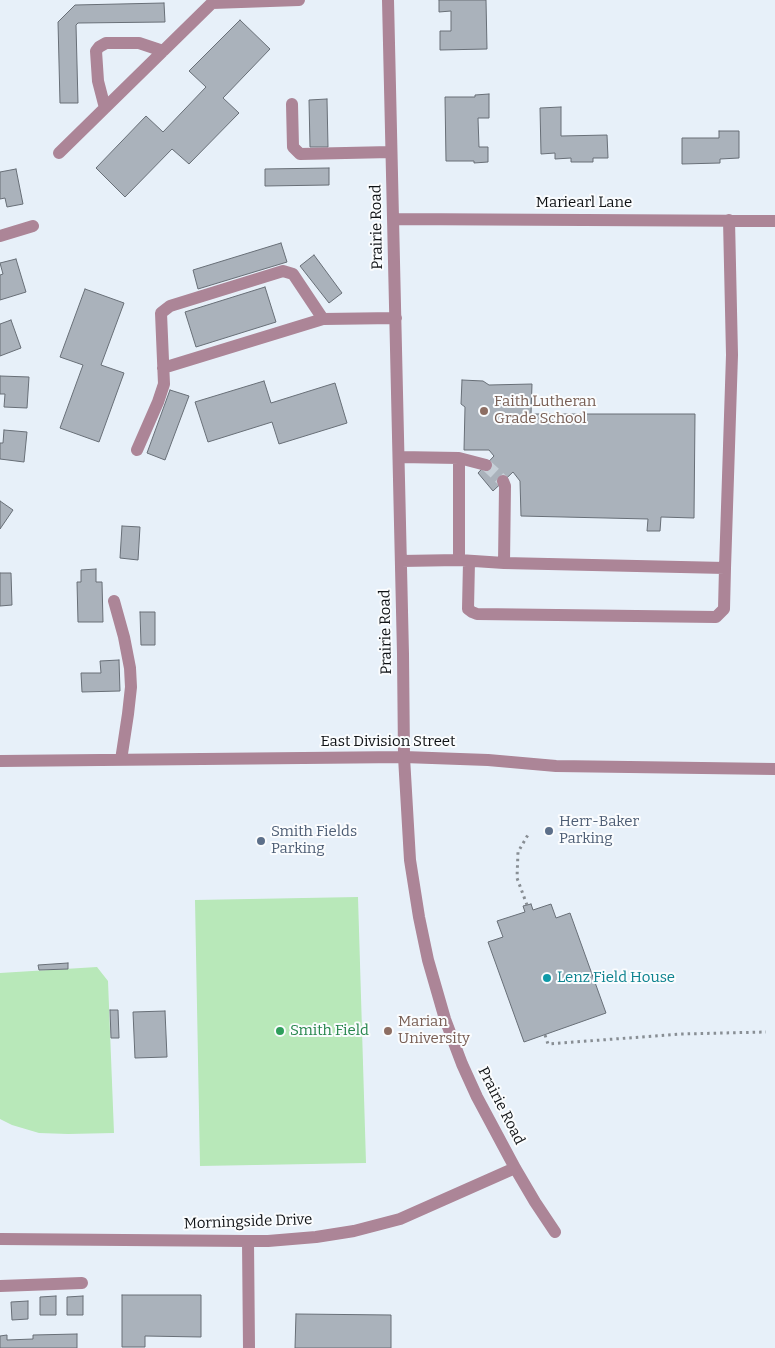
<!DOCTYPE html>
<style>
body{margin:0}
canvas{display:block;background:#e7f0f9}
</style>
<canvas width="775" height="1348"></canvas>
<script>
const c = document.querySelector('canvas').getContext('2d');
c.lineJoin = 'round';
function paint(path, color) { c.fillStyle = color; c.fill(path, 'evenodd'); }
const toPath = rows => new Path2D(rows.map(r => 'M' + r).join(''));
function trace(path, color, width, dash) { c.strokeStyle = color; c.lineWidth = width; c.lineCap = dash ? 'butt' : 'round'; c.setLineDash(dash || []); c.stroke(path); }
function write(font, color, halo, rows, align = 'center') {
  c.font = font + ' Bitter,serif'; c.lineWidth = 4; c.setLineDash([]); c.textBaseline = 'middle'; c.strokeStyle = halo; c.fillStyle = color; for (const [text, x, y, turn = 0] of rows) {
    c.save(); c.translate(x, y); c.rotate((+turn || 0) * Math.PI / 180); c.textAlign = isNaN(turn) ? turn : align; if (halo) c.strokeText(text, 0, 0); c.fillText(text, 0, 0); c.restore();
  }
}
const green = toPath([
 [358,897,366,1163,200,1166,195,900],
 [97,967,108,981,114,1133,68,1134,39,1133,12,1125,0,1119,0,973]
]);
const building = toPath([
 [439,0,486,0,487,49,440,50,440,31,451,31,451,11,439,12,439,0],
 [164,3,165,22,78,23,76,25,78,103,60,103,58,22,75,5,164,3],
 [240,20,270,49,223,98,239,113,189,164,172,149,125,197,96,168,146,116,163,132,206,87,189,71,240,20],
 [489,94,489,118,478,118,479,147,488,147,488,162,474,163,474,161,446,161,445,97,475,97,475,95,489,94],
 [327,99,328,147,310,147,309,100,327,99],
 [561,107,561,136,607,135,608,158,593,158,593,162,571,162,571,158,555,159,555,153,541,154,540,108,561,107],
 [719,131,739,131,739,158,720,159,720,163,682,164,682,138,719,138,719,131],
 [329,168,329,185,265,186,265,169,329,168],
 [16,169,23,204,7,207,5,198,0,199,0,172,16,169],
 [281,243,287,262,198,289,193,270,281,243],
 [314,255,342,293,329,303,300,266,314,255],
 [16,259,26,292,0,300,0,275,3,274,0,263,16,259],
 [265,287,276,322,196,347,185,312,265,287],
 [85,289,124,303,101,365,124,373,99,442,60,428,83,365,60,357,85,289],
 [11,320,21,348,0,356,0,324,11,320],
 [0,376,29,377,27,408,4,407,5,394,0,394,0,376],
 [462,380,483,381,489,385,532,384,531,414,695,414,694,518,661,517,660,531,647,531,648,519,521,516,520,481,513,472,493,491,478,473,494,456,489,450,464,450,465,407,461,404,462,380],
 [264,381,271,403,335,383,347,423,279,444,272,422,208,442,195,402,264,381],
 [170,390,189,396,165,460,147,453,170,390],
 [4,430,27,432,24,462,0,459,0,443,3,443,4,430],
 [0,501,13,510,0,529,0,501],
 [122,526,140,527,138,560,120,558,122,526],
 [96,569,96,582,102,582,103,622,78,622,77,582,81,582,81,570,96,569],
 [0,573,11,573,12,605,0,606,0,573],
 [140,612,155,612,155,645,141,645,140,612],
 [119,660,120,691,82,692,81,673,101,673,100,661,119,660],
 [531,904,533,910,551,904,556,918,570,913,606,1013,524,1042,488,942,503,937,497,921,525,912,523,906,531,904],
 [68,963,68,969,39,970,38,965,68,963],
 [110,1010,118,1010,119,1038,111,1038,110,1010],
 [165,1011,167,1057,135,1058,133,1012,165,1011],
 [122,1295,201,1295,201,1337,145,1336,145,1347,122,1347,122,1295],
 [56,1296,56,1315,40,1315,40,1297,56,1296],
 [83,1296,83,1315,67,1315,67,1297,83,1296],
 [28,1301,28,1319,12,1320,11,1302,28,1301],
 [296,1314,391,1315,391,1348,295,1348,296,1314],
 [77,1334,77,1348,0,1348,0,1336,7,1335,7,1340,33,1339,33,1335,77,1334]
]);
const minorTunnel = toPath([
 [486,465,503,481]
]);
const path = toPath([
 [527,905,517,878,518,852,529,833],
 [545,1035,548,1044,681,1034,766,1032]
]);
const minor = toPath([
 [388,0,403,654,404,757,410,860,419,917,428,960,445,1019,462,1064,477,1097,515,1168,535,1202,555,1232],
 [292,104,293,147,300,154,391,152],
 [105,108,98,81,96,51,99,47,106,43,139,43,163,51],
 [59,153,212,3,299,0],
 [393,219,775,221],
 [0,236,33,226],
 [163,368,323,319,396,318],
 [137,450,158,402,164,384,161,313,170,306,283,271,293,274,323,319],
 [399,457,459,458],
 [503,481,505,486,504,563],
 [459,560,459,458,486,465],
 [401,561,459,560,504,563,725,568,732,355,729,220],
 [469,561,468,609,472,612,477,614,716,617,724,609,725,568],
 [114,601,124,637,130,668,131,687,128,714,121,760],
 [0,761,404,757,488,760,556,766,775,769],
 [0,1239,248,1241,268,1241,316,1237,354,1231,400,1219,515,1168],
 [248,1241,249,1348],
 [0,1286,82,1283]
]);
const markers = [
 [484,411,5,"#8d6e63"],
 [549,831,5,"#5c6f8a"],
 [261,841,5,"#5c6f8a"],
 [547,978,5,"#0f9aa8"],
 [280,1031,5,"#2e9e5b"],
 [388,1031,5,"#8d6e63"]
];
const streetNames = [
 ["Mariearl Lane",584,203],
 ["Prairie Road",377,227,-91],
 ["Prairie Road",386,632,-91],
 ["East Division Street",388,742],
 ["Prairie Road",501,1106,63],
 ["Morningside Drive",248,1222,-2]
];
const educationNames = [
 ["Faith Lutheran",494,402],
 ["Grade School",494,419],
 ["Marian",398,1022],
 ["University",398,1039]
];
const serviceNames = [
 ["Herr-Baker",559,822],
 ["Parking",559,839],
 ["Smith Fields",271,832],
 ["Parking",271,849]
];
const cultureNames = [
 ["Lenz Field House",557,978]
];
const leisureNames = [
 ["Smith Field",290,1031]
];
paint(green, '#b8e8b9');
paint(building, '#aab2bb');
trace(building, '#686f77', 1);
trace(minorTunnel, '#c6cfd7', 12, [12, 6]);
trace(path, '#888e94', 3, [2.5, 4]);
trace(minor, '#ac8597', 12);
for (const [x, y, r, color] of markers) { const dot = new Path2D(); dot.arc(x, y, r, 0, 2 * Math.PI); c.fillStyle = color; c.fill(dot); trace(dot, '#fafcfe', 2); }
write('15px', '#0e1114', '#fafcfe', streetNames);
write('15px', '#785e54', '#fafcfe', educationNames, 'left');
write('15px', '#4e5e75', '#fafcfe', serviceNames, 'left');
write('15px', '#0d838f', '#fafcfe', cultureNames, 'left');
write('15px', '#27864d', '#fafcfe', leisureNames, 'left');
</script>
